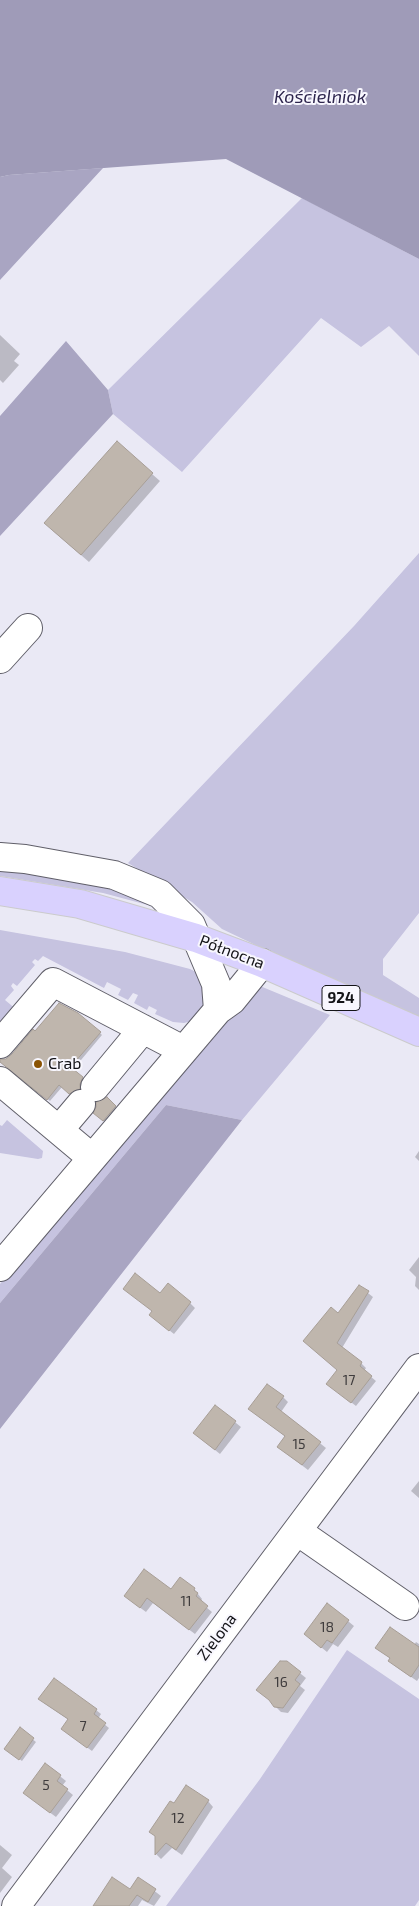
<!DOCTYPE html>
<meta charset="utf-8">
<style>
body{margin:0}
canvas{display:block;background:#eae9f5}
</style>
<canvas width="419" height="1906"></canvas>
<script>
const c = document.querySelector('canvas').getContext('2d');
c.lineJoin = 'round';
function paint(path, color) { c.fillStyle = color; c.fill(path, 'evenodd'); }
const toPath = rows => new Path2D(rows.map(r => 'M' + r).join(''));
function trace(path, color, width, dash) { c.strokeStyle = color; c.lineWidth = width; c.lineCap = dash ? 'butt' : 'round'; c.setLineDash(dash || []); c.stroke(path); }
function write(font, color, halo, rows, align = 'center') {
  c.font = font + ' "Exo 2",sans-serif'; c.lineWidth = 4; c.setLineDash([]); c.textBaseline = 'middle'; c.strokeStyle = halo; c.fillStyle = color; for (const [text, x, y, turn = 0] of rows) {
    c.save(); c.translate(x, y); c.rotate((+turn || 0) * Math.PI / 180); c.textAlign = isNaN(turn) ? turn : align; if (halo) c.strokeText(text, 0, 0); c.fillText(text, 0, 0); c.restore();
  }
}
const green = toPath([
 [302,198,419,259,419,356,389,326,361,347,321,318,182,472,113,414,108,390],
 [419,553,419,913,383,959,383,975,419,998,419,1019,356,993,222,929,192,902,128,863,354,626],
 [0,862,85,875,174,912,103,893,0,876],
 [0,930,125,952,190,969,200,974,209,1003,195,1020,184,1023,173,1022,155,1014,157,1010,149,1006,147,1010,134,1003,138,995,133,993,128,1000,118,995,121,989,107,982,104,988,43,956,38,961,35,959,32,962,35,965,17,986,13,983,11,986,14,990,5,1000,17,1010,0,1029],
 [260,986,330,1015,242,1120,166,1105,0,1303,0,1284,234,1005],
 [7,1120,43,1151,42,1158,38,1159,0,1153,0,1125,2,1126],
 [347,1650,419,1699,419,1900,415,1906,166,1906,260,1779]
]);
const forest = toPath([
 [103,168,0,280,0,177,9,175],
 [66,341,108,390,113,414,0,536,0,416],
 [166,1105,242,1120,0,1429,0,1303]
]);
const water = toPath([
 [0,0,419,0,419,259,226,159,9,175,0,177]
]);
const shadow = toPath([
 [0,335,20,354,14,361,19,365,3,383,0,380],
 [152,474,160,481,89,562,53,531],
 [36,1032,100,1033,102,1035,76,1066,78,1068,74,1072,84,1081,82,1091,73,1095,62,1087,50,1101,1,1062,0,1061,6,1060],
 [106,1099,118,1109,106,1123,97,1116],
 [419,1151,419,1161,415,1157],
 [419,1257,419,1290,415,1286,416,1277,409,1270],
 [359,1286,373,1297,342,1348,361,1363,366,1368,364,1371,376,1381,356,1406,327,1384,338,1370,309,1346,339,1314],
 [160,1294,190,1303,195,1308,174,1334,156,1320],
 [283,1397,288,1402,281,1412,326,1448,308,1470,278,1447,286,1437,250,1409],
 [215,1406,241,1427,220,1454,200,1438],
 [419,1481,419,1498,411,1491],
 [194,1589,202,1599,200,1602,212,1612,195,1634,153,1603,146,1612,131,1601,171,1591],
 [327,1604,354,1626,338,1647,333,1644,327,1652,311,1639],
 [416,1642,419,1644,419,1678,417,1681,395,1666,391,1659,377,1647,414,1645],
 [286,1662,306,1678,300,1686,305,1690,288,1713,281,1712,275,1706],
 [44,1703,96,1710,101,1714,98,1719,109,1728,92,1751,67,1733,69,1720],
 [20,1729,36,1742,22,1761,8,1751],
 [46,1765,66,1781,62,1786,73,1795,56,1817,30,1798],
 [208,1801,213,1807,182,1855,172,1848,161,1859,156,1854,156,1837,174,1805],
 [0,1845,12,1855,2,1868,12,1877,0,1893],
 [139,1879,161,1896,154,1906,142,1900,138,1906,94,1906,131,1891]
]);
const building = toPath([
 [117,441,153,473,81,555,44,523,117,441],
 [59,1003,78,1013,101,1032,74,1063,76,1065,73,1069,83,1077,80,1084,80,1089,69,1094,59,1085,47,1100,0,1062,0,1059,6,1059,12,1054,33,1029,35,1031,59,1003],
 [107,1097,116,1106,103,1121,93,1113,96,1107,96,1102,107,1097],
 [135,1273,160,1293,168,1283,191,1302,169,1331,149,1315,152,1311,123,1289,135,1273],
 [359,1285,369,1291,337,1343,362,1362,360,1366,372,1376,351,1403,326,1384,337,1370,303,1341,331,1307,338,1313,359,1285],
 [267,1384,284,1396,276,1407,321,1442,302,1465,277,1447,285,1436,248,1409,267,1384],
 [215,1405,236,1421,215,1450,193,1433,215,1405],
 [144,1569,171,1589,180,1577,195,1588,194,1590,198,1593,196,1596,208,1606,189,1630,147,1598,140,1608,124,1596,144,1569],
 [327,1603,349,1620,332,1643,327,1640,321,1648,304,1634,327,1603],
 [390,1627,419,1647,419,1665,411,1677,388,1661,390,1658,375,1648,390,1627],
 [280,1661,287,1661,301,1672,295,1680,300,1684,283,1708,274,1707,269,1700,256,1690,280,1661],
 [54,1678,97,1709,94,1714,106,1723,87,1748,61,1729,68,1719,38,1699,54,1678],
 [20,1727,34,1738,19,1760,4,1749,20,1727],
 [45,1763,61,1775,57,1781,68,1789,50,1813,23,1793,45,1763],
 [186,1785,209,1800,176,1850,166,1843,155,1855,155,1836,149,1832,170,1801,174,1803,186,1785],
 [112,1877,130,1889,138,1877,156,1889,148,1902,137,1895,129,1906,93,1906,112,1877]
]);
const minor = toPath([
 [0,659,28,628],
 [0,857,25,859,114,875,160,894,191,925,216,984,218,1010],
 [0,1044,53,982,183,1050],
 [0,1081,92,1158],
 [95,1087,143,1029],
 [59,1130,81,1104],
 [0,1267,218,1010,232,1000,262,963],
 [297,1531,405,1606],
 [16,1906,419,1368]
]);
const major = toPath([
 [0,891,80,904,196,938,262,963,419,1032]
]);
const markers = [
 [38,1064,5,"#8a5303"]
];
const numberNames = [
 ["17",349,1380],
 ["15",299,1444],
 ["11",186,1601],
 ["18",327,1627],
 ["16",281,1682],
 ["7",83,1726],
 ["5",46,1785],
 ["12",178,1818]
];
const shields = [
 [341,998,38]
];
const shieldNames = [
 ["924",341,998]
];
const streetNames = [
 ["Północna",232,952,21],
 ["Zielona",217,1637,-53]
];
const poiNames = [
 ["Crab",48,1064]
];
const waterNames = [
 ["Kościelniok",320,97]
];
paint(green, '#c6c3e0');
paint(forest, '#a9a5c2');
paint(water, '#9f9bb8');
paint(shadow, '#0003');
paint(building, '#bfb6ad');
trace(building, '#a79e96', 1);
trace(minor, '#605f69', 30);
trace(major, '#cbcbcc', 30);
trace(minor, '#fff', 28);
trace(major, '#d9d1fe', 28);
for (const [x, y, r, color] of markers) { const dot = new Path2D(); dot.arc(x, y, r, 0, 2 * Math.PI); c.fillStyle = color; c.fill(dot); trace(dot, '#f8f7fe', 2); }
write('14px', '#3f3c3d', null, numberNames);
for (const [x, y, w] of shields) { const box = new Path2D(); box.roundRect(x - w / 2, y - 12.5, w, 25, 4); c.fillStyle = '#f8f7fe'; c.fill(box); trace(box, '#141418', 1); }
write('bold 15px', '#141418', null, shieldNames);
write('16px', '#141418', '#f8f7fe', streetNames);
write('16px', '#141418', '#f8f7fe', poiNames, 'left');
write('italic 18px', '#2d254d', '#f8f7fe', waterNames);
</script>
